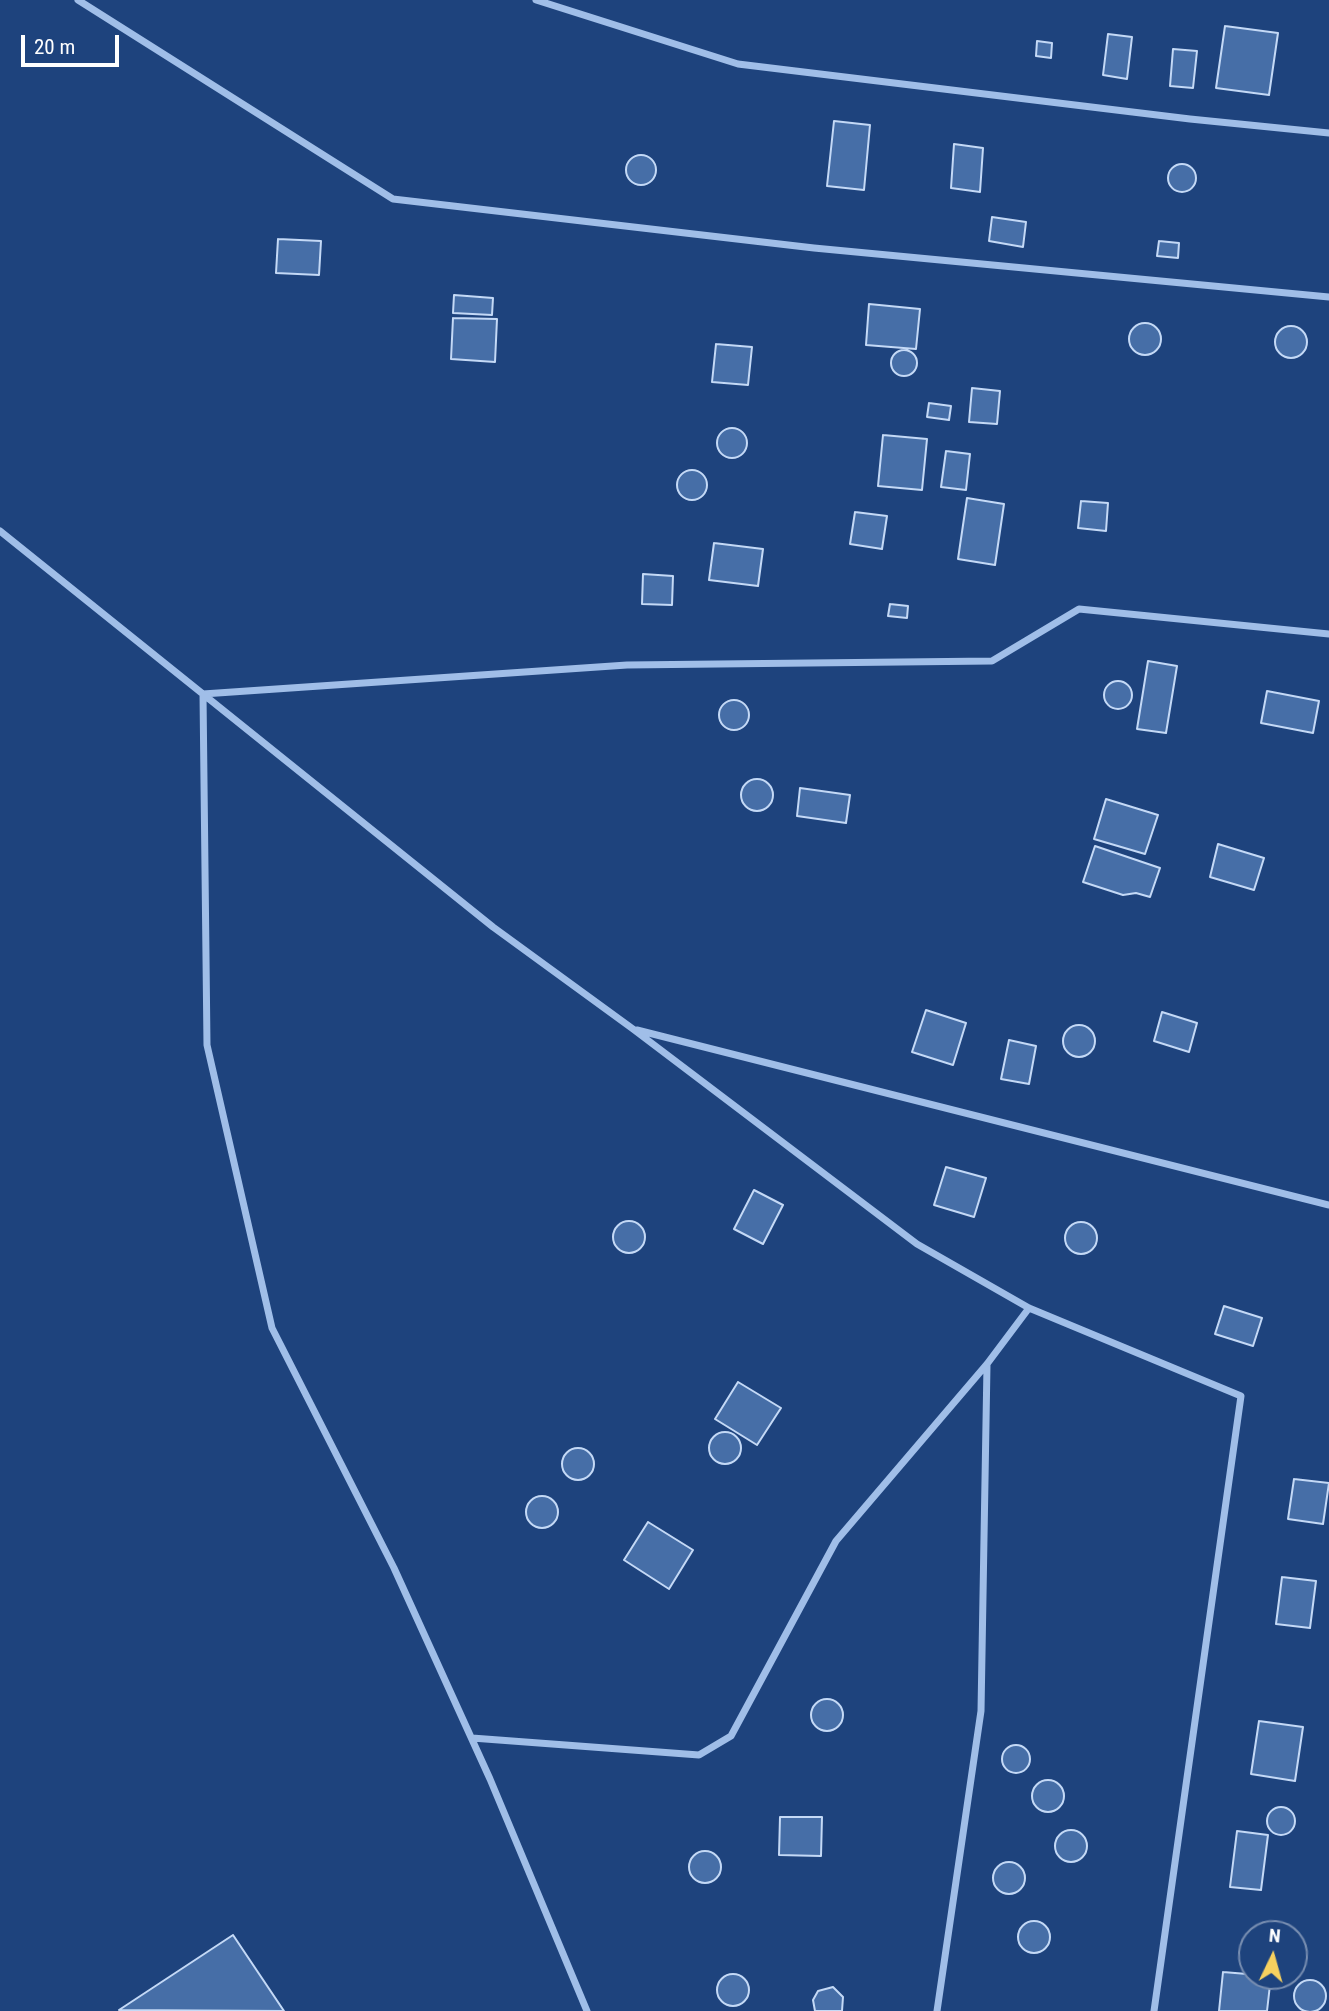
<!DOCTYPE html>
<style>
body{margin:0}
#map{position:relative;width:1329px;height:2011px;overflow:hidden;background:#1e437d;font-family:"Roboto Condensed",sans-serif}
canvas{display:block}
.north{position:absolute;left:1238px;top:1920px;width:70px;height:70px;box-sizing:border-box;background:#1e437d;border:2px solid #788eb1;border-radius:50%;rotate:5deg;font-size:19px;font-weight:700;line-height:28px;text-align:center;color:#fff}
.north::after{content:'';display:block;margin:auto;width:24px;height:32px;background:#f7d15f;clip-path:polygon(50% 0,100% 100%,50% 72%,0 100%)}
.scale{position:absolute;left:21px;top:35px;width:98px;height:32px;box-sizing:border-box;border:4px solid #fff;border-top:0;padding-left:9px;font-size:21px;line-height:24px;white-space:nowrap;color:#fff;-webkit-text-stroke:5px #1e437d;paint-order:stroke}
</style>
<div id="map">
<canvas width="1329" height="2011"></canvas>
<div class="north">N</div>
<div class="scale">20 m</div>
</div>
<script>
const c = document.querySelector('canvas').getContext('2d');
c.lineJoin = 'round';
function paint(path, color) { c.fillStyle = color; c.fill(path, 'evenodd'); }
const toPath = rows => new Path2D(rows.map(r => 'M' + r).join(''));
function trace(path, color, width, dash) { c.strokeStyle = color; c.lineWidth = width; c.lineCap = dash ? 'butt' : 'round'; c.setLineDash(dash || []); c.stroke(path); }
const building = toPath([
 [1225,26,1278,33,1269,95,1216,88,1225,26],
 [1108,34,1132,37,1127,79,1103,75,1108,34],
 [1037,41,1052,43,1051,58,1036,56,1037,41],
 [1173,49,1197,51,1193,88,1170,86,1173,49],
 [834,121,870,125,864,190,827,186,834,121],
 [954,144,983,148,980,192,951,188,954,144],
 '626 170a15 15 0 1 1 30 0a15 15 0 1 1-30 0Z',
 '1168 178a14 14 0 1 1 28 0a14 14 0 1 1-28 0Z',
 [992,217,1026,222,1023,247,989,241,992,217],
 [278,239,321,241,319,275,276,273,278,239],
 [1159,241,1179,243,1178,258,1157,256,1159,241],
 [454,295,493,298,492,315,453,313,454,295],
 [869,304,920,309,916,349,866,345,869,304],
 [453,318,497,319,495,362,451,359,453,318],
 '1129 339a16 16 0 1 1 32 0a16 16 0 1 1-32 0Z',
 '1275 342a16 16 0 1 1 32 0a16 16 0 1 1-32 0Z',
 [716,344,752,347,748,385,712,382,716,344],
 '891 363a13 13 0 1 1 26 0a13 13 0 1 1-26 0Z',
 [972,388,1000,391,997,424,969,422,972,388],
 [929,403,951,406,949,420,927,417,929,403],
 '717 443a15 15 0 1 1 30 0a15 15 0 1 1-30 0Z',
 [883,435,927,439,922,490,878,486,883,435],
 [946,451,970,454,966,490,941,487,946,451],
 '677 485a15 15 0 1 1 30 0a15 15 0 1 1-30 0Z',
 [967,498,1004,504,995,565,958,559,967,498],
 [1081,501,1108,503,1106,531,1078,528,1081,501],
 [855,512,887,516,882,549,850,544,855,512],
 [714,543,763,549,758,586,709,580,714,543],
 [643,574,673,576,672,605,642,604,643,574],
 [890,604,908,606,907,618,888,616,890,604],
 [1148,661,1177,666,1166,733,1137,729,1148,661],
 '1104 695a14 14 0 1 1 28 0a14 14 0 1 1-28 0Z',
 [1267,691,1319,701,1313,733,1261,723,1267,691],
 '719 715a15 15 0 1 1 30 0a15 15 0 1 1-30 0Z',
 '741 795a16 16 0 1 1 32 0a16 16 0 1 1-32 0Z',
 [800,788,850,795,846,823,797,816,800,788],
 [1106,799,1158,815,1145,854,1094,839,1106,799],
 [1218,844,1264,858,1254,890,1210,877,1218,844],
 [1095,846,1160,868,1150,897,1136,893,1123,895,1083,882,1095,846],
 [926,1010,966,1023,953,1065,912,1052,926,1010],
 [1162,1012,1197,1023,1189,1052,1154,1041,1162,1012],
 '1063 1041a16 16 0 1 1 32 0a16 16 0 1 1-32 0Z',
 [1009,1040,1036,1046,1029,1084,1001,1079,1009,1040],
 [946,1167,986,1178,974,1217,934,1205,946,1167],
 [754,1190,783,1205,763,1244,734,1229,754,1190],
 '613 1237a16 16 0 1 1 32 0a16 16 0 1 1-32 0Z',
 '1065 1238a16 16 0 1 1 32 0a16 16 0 1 1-32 0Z',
 [1224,1306,1262,1318,1253,1346,1215,1334,1224,1306],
 [738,1382,781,1408,757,1445,715,1419,738,1382],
 '709 1448a16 16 0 1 1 32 0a16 16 0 1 1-32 0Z',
 '562 1464a16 16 0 1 1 32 0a16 16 0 1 1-32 0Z',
 [1294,1479,1329,1483,1323,1524,1288,1519,1294,1479],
 '526 1512a16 16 0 1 1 32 0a16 16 0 1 1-32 0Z',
 [648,1522,693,1550,669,1589,624,1560,648,1522],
 [1282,1577,1316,1581,1310,1628,1276,1624,1282,1577],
 '811 1715a16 16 0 1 1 32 0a16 16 0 1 1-32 0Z',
 [1259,1721,1303,1727,1295,1781,1251,1774,1259,1721],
 '1002 1759a14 14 0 1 1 28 0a14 14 0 1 1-28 0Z',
 '1032 1796a16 16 0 1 1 32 0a16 16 0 1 1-32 0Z',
 '1267 1821a14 14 0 1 1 28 0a14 14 0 1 1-28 0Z',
 [780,1817,822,1817,821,1856,779,1855,780,1817],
 '1055 1846a16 16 0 1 1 32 0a16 16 0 1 1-32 0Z',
 [1237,1831,1268,1835,1261,1890,1230,1887,1237,1831],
 '689 1867a16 16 0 1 1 32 0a16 16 0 1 1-32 0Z',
 '993 1878a16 16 0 1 1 32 0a16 16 0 1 1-32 0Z',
 '1018 1937a16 16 0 1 1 32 0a16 16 0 1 1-32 0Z',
 [233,1935,284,2011,119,2010,233,1935],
 [1223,1972,1271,1976,1267,2011,1219,2011,1223,1972],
 '717 1990a16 16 0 1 1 32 0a16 16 0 1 1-32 0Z',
 '1294 1996a16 16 0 1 1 32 0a16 16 0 1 1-32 0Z',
 [833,1987,843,1997,842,2011,815,2011,813,2000,818,1991,833,1987]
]);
const street = toPath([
 [78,0,393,199,814,248,1329,297],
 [536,0,738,64,1190,119,1329,133],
 [0,531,493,927,633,1029,917,1244,1029,1308,1241,1396,1154,2011],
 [637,1030,1329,1205],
 [472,1738,699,1755,731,1736,836,1541,987,1364,1029,1308],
 [587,2011,490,1779,394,1568,272,1328,207,1045,203,694,627,665,992,661,1079,609,1329,634],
 [937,2011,981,1711,987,1365]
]);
paint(building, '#466ea7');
trace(building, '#c4d9f6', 2);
trace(street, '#a0bee8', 7);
</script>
